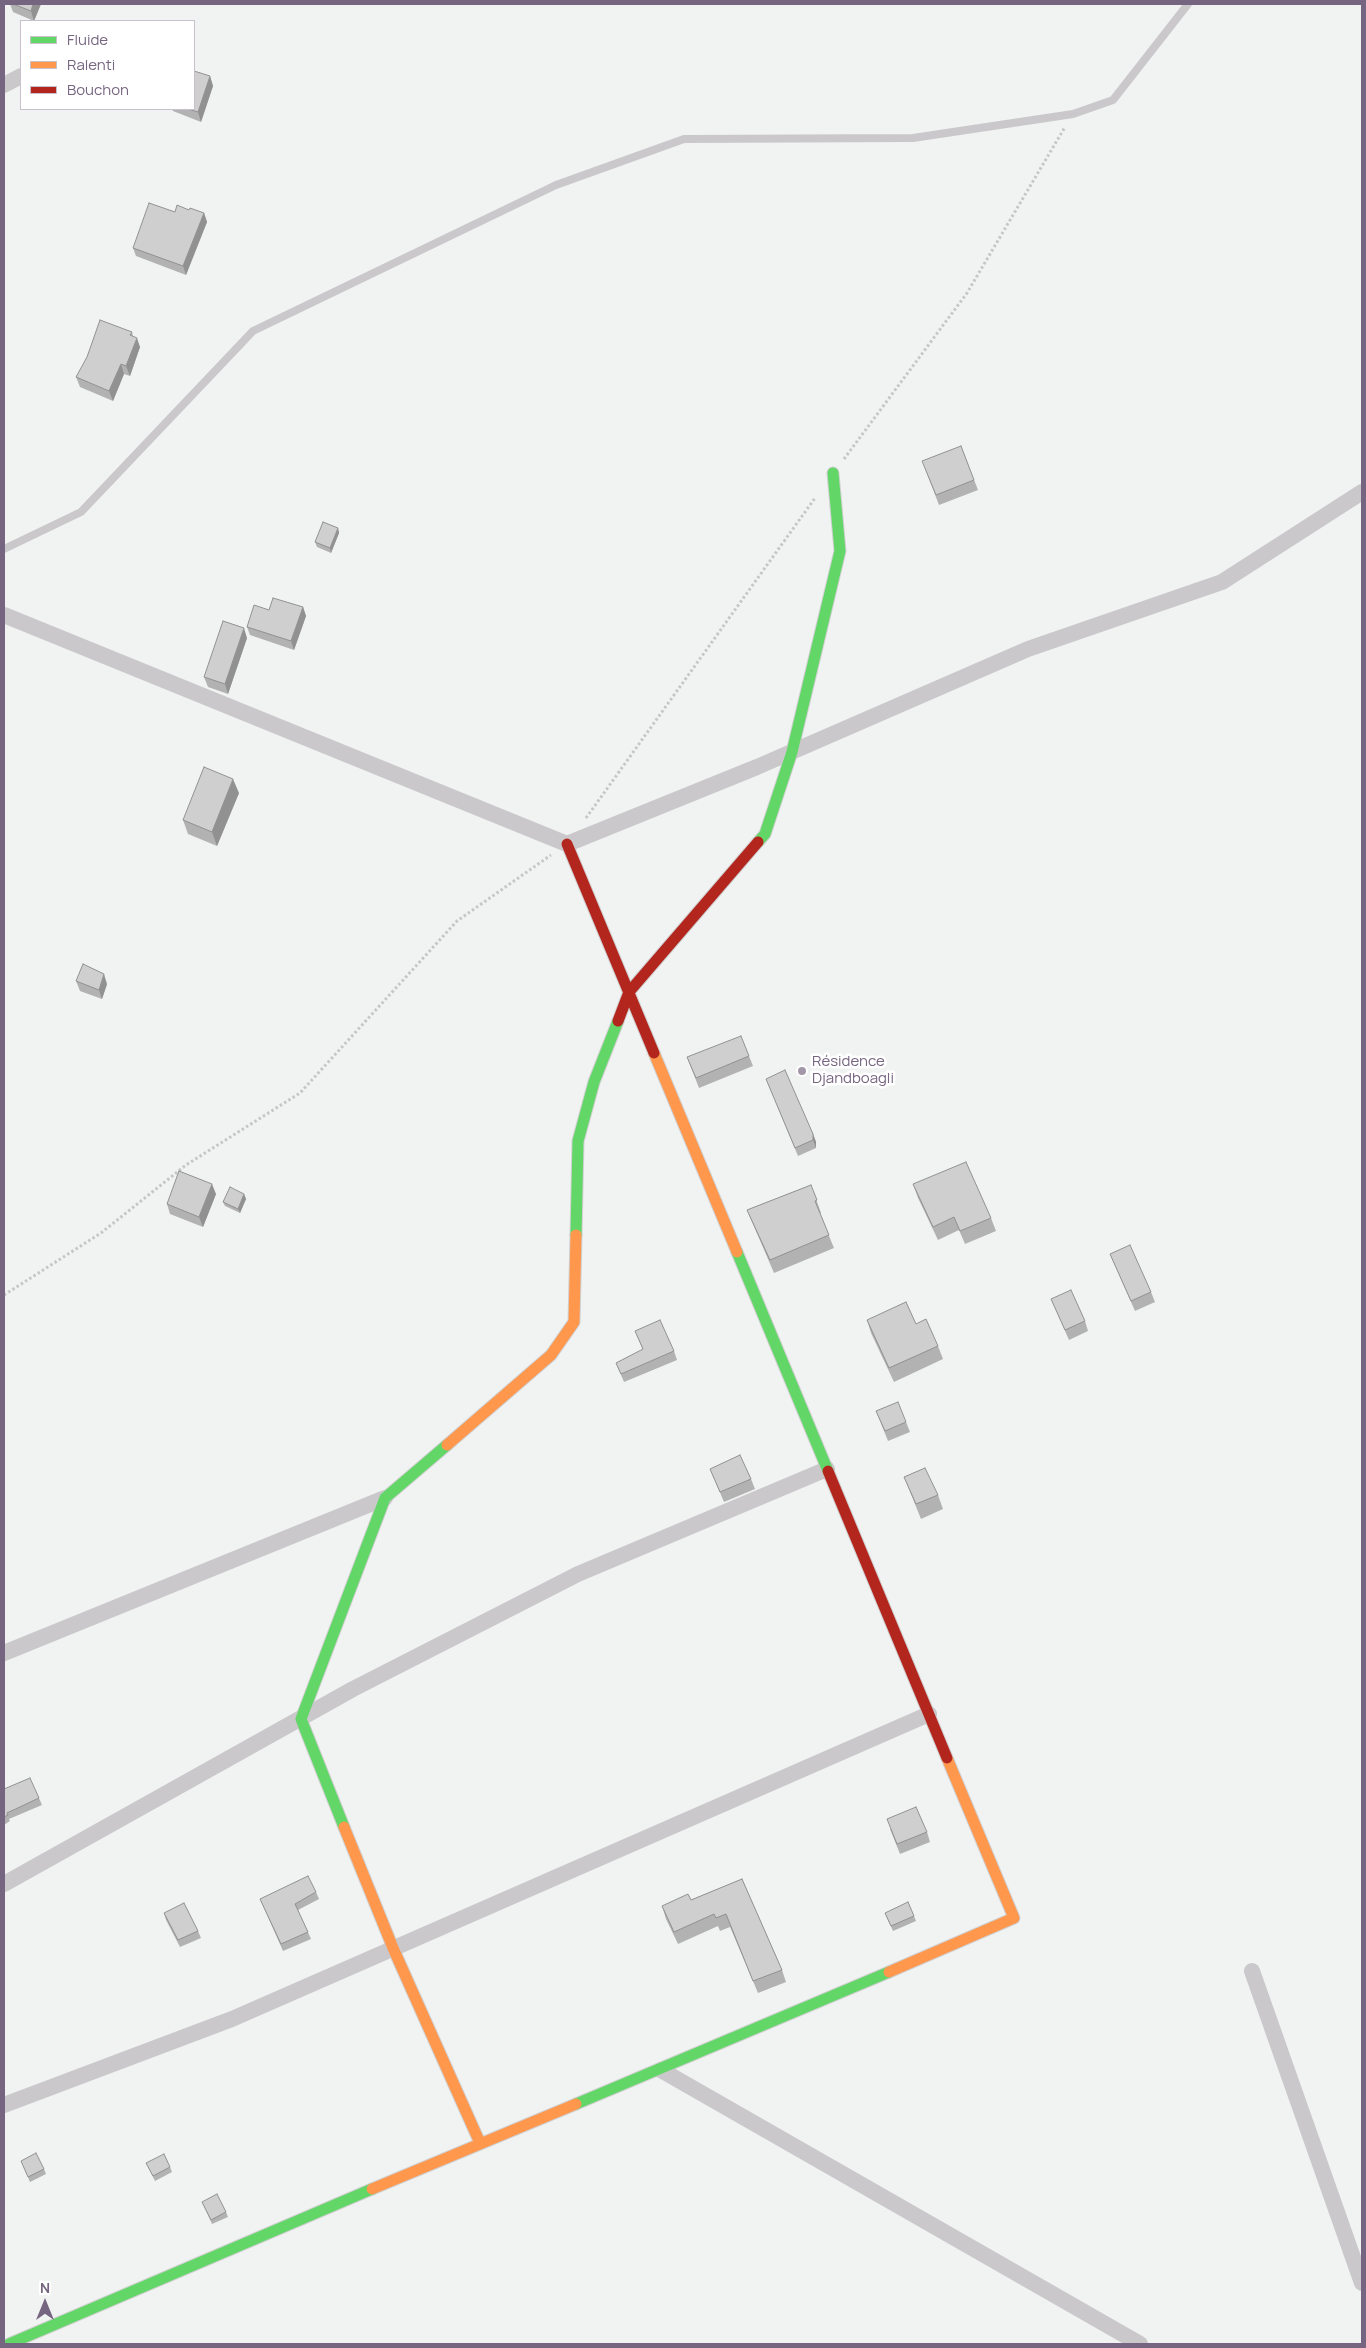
<!DOCTYPE html>
<meta charset="utf-8">
<style>
body{margin:0}
#map{position:relative;width:1366px;height:2348px;overflow:hidden;background:#f1f3f2;font-family:Manrope,sans-serif}
canvas{display:block}
.frame{position:absolute;inset:0;border:5px solid #766580;pointer-events:none}
.legend{position:absolute;left:20px;top:20px;width:175px;height:90px;box-sizing:border-box;background:#fff;border:1px solid #c8c1cc;margin:0;padding:6px 9px;list-style:none;font-size:15px;color:#766580}
.legend li{display:flex;align-items:center;gap:10px;height:25px}
.legend b{width:25px;border:1px solid #c8c1cc}
.north{position:absolute;left:20px;top:2278px;width:50px;height:50px;-webkit-text-stroke:4px #fff;paint-order:stroke;rotate:0deg;font-size:14px;font-weight:700;line-height:20px;text-align:center;color:#766580}
.north::after{content:'';display:block;margin:auto;width:18px;height:22px;background:#766580;clip-path:polygon(50% 0,100% 100%,50% 72%,0 100%)}
</style>
<div id="map">
<canvas width="1366" height="2348"></canvas>
<div class="frame"></div>
<ul class="legend">
<li><b style="height:6px;background:#63d668"></b>Fluide</li>
<li><b style="height:6px;background:#ff974d"></b>Ralenti</li>
<li><b style="height:6px;background:#b3261e"></b>Bouchon</li>
</ul>
<div class="north">N</div>
</div>
<script>
const c = document.querySelector('canvas').getContext('2d');
c.lineJoin = 'round';
const toPath = rows => new Path2D(rows.map(r => 'M' + r).join(''));
function trace(path, color, width, dash) { c.strokeStyle = color; c.lineWidth = width; c.lineCap = dash ? 'butt' : 'round'; c.setLineDash(dash || []); c.stroke(path); }
function paint(path, color) { c.fillStyle = color; c.fill(path, 'evenodd'); }
function write(font, color, halo, rows, align = 'center') {
  c.font = font + ' Manrope,sans-serif'; c.lineWidth = 5; c.setLineDash([]); c.textBaseline = 'middle'; c.strokeStyle = halo; c.fillStyle = color; for (const [text, x, y, turn = 0] of rows) {
    c.save(); c.translate(x, y); c.rotate((+turn || 0) * Math.PI / 180); c.textAlign = isNaN(turn) ? turn : align; if (halo) c.strokeText(text, 0, 0); c.fillText(text, 0, 0); c.restore();
  }
}
const path = toPath([
 [844,459,967,293,1065,127],
 [586,818,815,498],
 [4,1295,101,1233,186,1165,300,1093,457,921,551,855]
]);
const lane = toPath([
 [4,549,81,512,253,331,556,185,684,139,913,138,1073,114,1113,100,1188,4]
]);
const street = toPath([
 [4,85,21,76],
 [4,615,567,844,757,767,1028,649,1222,582,1362,492],
 [4,1653,385,1498],
 [4,1884,353,1689,578,1574,827,1469],
 [1252,1971,1362,2283],
 [661,2070,1140,2344],
 [4,2105,232,2019,929,1714]
]);
const fast = toPath([
 [758,842,765,834,792,752,840,551,833,473],
 [576,1235,578,1141,594,1082,618,1021],
 [737,1252,828,1471],
 [344,1827,301,1719,385,1498,447,1445],
 [576,2104,889,1972],
 [9,2344,372,2189]
]);
const slow = toPath([
 [654,1053,737,1252],
 [447,1445,551,1355,574,1322,576,1235],
 [344,1827,393,1948,480,2143],
 [889,1972,1014,1918,947,1758],
 [372,2189,576,2104]
]);
const jam = toPath([
 [567,844,654,1053],
 [618,1021,629,992,758,842],
 [828,1471,947,1758]
]);
const wall = toPath([
 [10,4,41,4,34,21,13,12],
 [210,76,213,86,201,122,173,111,172,109,194,109],
 [189,210,204,213,207,222,186,275,136,256,133,248,175,212],
 [132,332,133,336,140,347,130,376,124,374,113,401,80,387,76,377],
 [961,446,978,490,939,505,926,471],
 [338,528,339,533,331,553,317,547,315,542],
 [303,607,306,616,294,650,250,635,247,627,269,610],
 [247,638,228,694,208,687,204,677],
 [239,793,217,846,188,834,183,820],
 [76,981,107,984,102,999,80,991],
 [749,1056,753,1066,699,1088,687,1057],
 [766,1079,813,1134,816,1142,816,1148,798,1156],
 [913,1184,991,1218,996,1231,965,1244,959,1230,938,1240,918,1198],
 [811,1185,821,1213,820,1214,834,1248,774,1273,752,1222,747,1210],
 [216,1194,203,1227,170,1214,167,1204],
 [244,1194,246,1199,240,1213,225,1206,223,1202],
 [1110,1254,1151,1292,1155,1302,1135,1311],
 [1051,1299,1085,1321,1088,1331,1069,1340],
 [867,1320,916,1324,938,1346,943,1359,894,1382,871,1333],
 [635,1331,674,1351,677,1360,624,1382,616,1363,643,1350],
 [876,1411,906,1422,910,1432,888,1441],
 [710,1469,751,1479,755,1489,724,1502],
 [904,1477,938,1495,943,1509,921,1519],
 [4,1789,39,1798,42,1805,9,1819,10,1821,4,1825],
 [890,1829,927,1832,930,1842,900,1854],
 [742,1879,782,1970,786,1982,758,1993,730,1927,720,1931,718,1926,678,1944,666,1919,662,1906,691,1900],
 [316,1892,319,1899,298,1910,311,1939,283,1951,260,1899],
 [164,1913,198,1931,201,1938,180,1947,166,1920],
 [885,1913,914,1916,916,1921,893,1931],
 [21,2161,44,2169,46,2174,30,2182],
 [146,2163,170,2167,172,2172,155,2181],
 [202,2202,226,2212,228,2217,212,2224]
]);
const shadedWall = toPath([
 [33,4,41,4,34,21,31,11],
 [210,76,213,86,201,122,198,112],
 [204,213,207,222,186,275,183,266],
 [137,338,140,347,130,376,126,366],
 [121,364,124,374,113,401,109,391],
 [338,528,339,533,331,553,330,548],
 [303,607,306,616,294,650,291,641],
 [244,628,247,638,228,694,225,684],
 [233,779,239,793,217,846,212,832],
 [104,974,107,984,102,999,99,990],
 [813,1134,816,1142,816,1148,813,1140],
 [212,1184,216,1194,203,1227,199,1217],
 [244,1194,246,1199,240,1213,238,1209]
]);
const building = toPath([
 [13,4,33,4,31,11,13,4],
 [194,71,210,76,198,112,188,109,194,109,194,71],
 [149,203,175,212,177,205,189,210,190,208,204,213,183,266,133,248,149,203],
 [100,320,132,332,130,335,137,338,126,366,121,364,109,391,76,377,87,357,100,320],
 [961,446,974,480,936,495,922,461,961,446],
 [323,522,338,528,330,548,315,542,323,522],
 [273,598,303,607,291,641,247,627,254,605,269,610,273,598],
 [223,621,244,628,225,684,204,677,223,621],
 [204,767,233,779,212,832,183,820,204,767],
 [83,964,104,974,99,990,76,981,83,964],
 [741,1036,749,1056,696,1078,687,1057,741,1036],
 [785,1070,813,1134,813,1140,795,1148,766,1079,785,1070],
 [966,1162,991,1218,960,1231,954,1217,933,1227,913,1184,966,1162],
 [179,1171,212,1184,199,1217,167,1204,179,1171],
 [811,1185,817,1200,815,1201,829,1235,770,1260,747,1210,811,1185],
 [230,1187,244,1194,238,1209,223,1202,230,1187],
 [1130,1245,1151,1292,1131,1301,1110,1254,1130,1245],
 [1071,1290,1085,1321,1065,1330,1051,1299,1071,1290],
 [906,1302,916,1324,926,1319,938,1346,889,1368,867,1320,906,1302],
 [660,1320,674,1351,621,1374,616,1363,643,1349,635,1331,660,1320],
 [898,1402,906,1422,885,1431,876,1411,898,1402],
 [740,1455,751,1479,720,1492,710,1469,740,1455],
 [925,1468,938,1495,916,1504,904,1477,925,1468],
 [30,1778,39,1798,7,1813,8,1815,4,1817,4,1789,30,1778],
 [916,1807,927,1832,897,1844,887,1819,916,1807],
 [308,1876,316,1892,295,1904,308,1932,281,1944,260,1899,308,1876],
 [742,1879,782,1970,753,1981,726,1914,716,1918,714,1914,674,1932,662,1906,688,1894,691,1900,742,1879],
 [908,1902,914,1916,891,1926,885,1913,908,1902],
 [184,1903,198,1931,178,1940,164,1913,184,1903],
 [36,2153,44,2169,28,2177,21,2161,36,2153],
 [164,2154,170,2167,153,2176,146,2163,164,2154],
 [217,2194,226,2212,211,2220,202,2202,217,2194]
]);
const markers = [
 [802,1071,5,"#a197a8"]
];
const poiNames = [
 ["Résidence",812,1062],
 ["Djandboagli",812,1079]
];
trace(fast, '#d0d0d1', 13);
trace(slow, '#d0d0d1', 13);
trace(jam, '#d0d0d1', 13);
trace(path, '#c6c6c8', 3, [2.5, 2.5]);
trace(lane, '#cac8cb', 8);
trace(street, '#cac8cb', 16);
trace(fast, '#63d668', 11);
trace(slow, '#ff974d', 11);
trace(jam, '#b3261e', 11);
paint(wall, '#b2b2b3');
paint(shadedWall, '#919192');
paint(building, '#cfcfd0');
trace(building, '#919192', 1);
for (const [x, y, r, color] of markers) { const dot = new Path2D(); dot.arc(x, y, r, 0, 2 * Math.PI); c.fillStyle = color; c.fill(dot); trace(dot, '#fff', 2); }
write('15px', '#766580', '#fff', poiNames, 'left');
</script>
